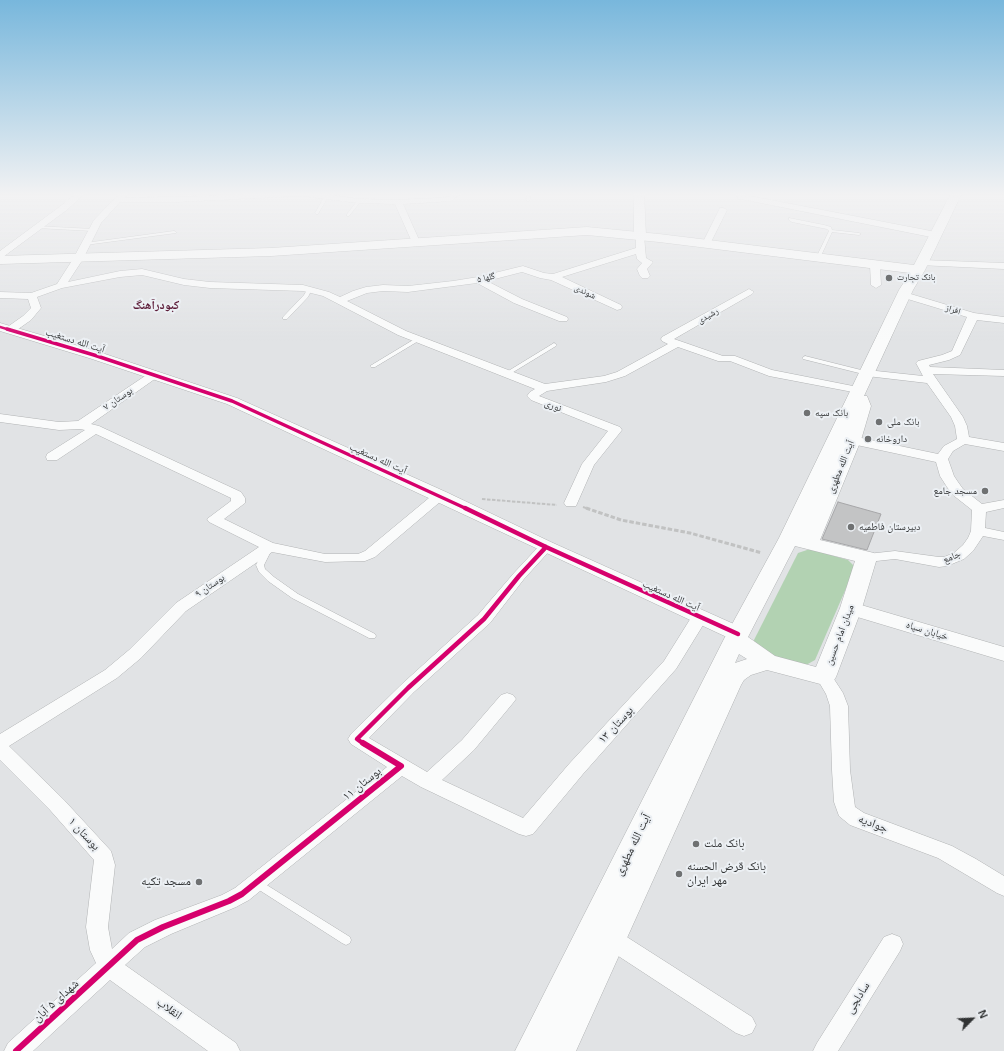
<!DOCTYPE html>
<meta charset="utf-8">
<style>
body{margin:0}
#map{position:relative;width:1004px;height:1051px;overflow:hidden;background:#e1e3e5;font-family:Helvetica,sans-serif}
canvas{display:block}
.north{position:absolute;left:952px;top:999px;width:40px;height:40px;-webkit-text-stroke:3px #ecf0f4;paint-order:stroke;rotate:66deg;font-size:11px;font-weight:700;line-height:16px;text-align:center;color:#313334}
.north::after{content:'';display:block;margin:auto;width:14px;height:18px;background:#313334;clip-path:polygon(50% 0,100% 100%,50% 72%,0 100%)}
</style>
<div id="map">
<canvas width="1004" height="1051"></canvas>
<div class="north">N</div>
</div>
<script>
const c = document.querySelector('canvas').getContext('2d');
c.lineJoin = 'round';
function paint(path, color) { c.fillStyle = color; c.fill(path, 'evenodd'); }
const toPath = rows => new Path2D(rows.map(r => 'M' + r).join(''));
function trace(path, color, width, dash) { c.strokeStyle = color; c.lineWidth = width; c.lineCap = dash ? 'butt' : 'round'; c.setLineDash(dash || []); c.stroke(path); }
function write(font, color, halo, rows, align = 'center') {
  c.font = font + ' Helvetica,"Noto Naskh Arabic",sans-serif'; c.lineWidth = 4; c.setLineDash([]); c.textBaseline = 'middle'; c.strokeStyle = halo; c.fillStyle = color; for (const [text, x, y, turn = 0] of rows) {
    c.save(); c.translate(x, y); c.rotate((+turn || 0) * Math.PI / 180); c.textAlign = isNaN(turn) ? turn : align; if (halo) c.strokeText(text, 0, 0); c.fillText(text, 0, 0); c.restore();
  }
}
const green = toPath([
 [810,549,848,560,854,566,854,570,815,660,806,665,795,663,764,652,754,643,754,640,798,553]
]);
const building = toPath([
 [838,502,881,514,867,550,822,539,838,502]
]);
const pathFar1 = toPath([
 [482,499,557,505],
 [583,507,589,509]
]);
const path = toPath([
 [586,508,621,520,690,533,762,553]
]);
const service = toPath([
 [527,193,531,193,530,200,528,201,526,200,527,193],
 [325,196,328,197,318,214,316,214,315,213,325,196],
 [358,200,361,201,349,216,347,216,347,214,358,200],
 [789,218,824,225,831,227,832,230,859,233,861,234,859,235,832,232,820,258,818,259,816,258,829,231,827,229,792,222,789,220,789,218],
 [35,226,93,229,95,230,93,231,37,228,35,228,35,226],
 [174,231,176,232,176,233,85,245,83,244,85,243,174,231],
 [308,288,312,289,308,297,287,319,283,319,283,317,304,295,308,288],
 [418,337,420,338,420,340,375,367,371,367,370,366,418,337],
 [554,343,557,345,556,346,510,374,508,375,505,373,554,343],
 [805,356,869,372,870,373,867,375,803,359,802,358,805,356],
 [264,549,267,549,271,551,264,565,265,569,274,577,298,594,375,634,376,636,375,638,369,638,292,598,268,581,259,572,256,565,264,549],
 [257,879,350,937,351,940,350,943,346,945,342,943,253,886,252,883,253,880,257,879]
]);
const minor = toPath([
 [76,193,85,193,68,209,3,257,0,258,0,251,62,205,76,193],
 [120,193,129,193,125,198,317,193,359,199,398,200,449,197,453,193,462,193,451,201,403,204,420,242,416,245,412,242,395,204,359,203,302,196,175,202,120,202,101,223,83,259,68,282,120,271,142,269,184,279,210,282,303,285,329,292,340,297,353,291,366,287,383,285,408,286,453,281,478,277,523,266,544,273,553,274,636,248,636,236,640,233,644,236,646,258,653,262,647,269,650,276,648,278,642,278,640,276,637,269,642,263,637,259,636,254,562,277,621,305,622,307,621,309,617,310,551,280,540,278,522,272,487,281,522,299,567,317,568,319,567,321,559,321,514,303,477,283,408,292,383,291,367,293,347,301,406,331,545,384,604,376,617,372,668,344,662,341,661,339,662,337,749,289,754,292,752,294,674,339,723,356,735,356,772,370,858,387,862,388,864,390,862,392,858,393,769,376,730,361,718,361,678,347,625,376,606,382,547,391,539,396,620,427,622,430,594,465,576,506,566,506,564,503,582,464,608,431,531,400,527,396,530,392,535,389,398,335,323,296,303,291,210,288,184,285,142,275,120,277,62,288,37,297,41,308,31,320,14,332,6,332,5,330,6,328,23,316,31,308,28,299,0,298,0,292,31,293,57,284,73,259,94,220,120,193],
 [736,193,744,193,745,195,936,232,940,235,936,238,741,199,738,199,736,193],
 [720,208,723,208,727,210,710,244,706,247,703,246,702,244,720,208],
 [922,260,1004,263,1004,269,919,265,917,263,922,260],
 [875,262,880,265,881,285,876,288,871,285,870,265,875,262],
 [904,292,974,313,1004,317,1004,323,977,320,960,355,949,360,929,365,930,367,1004,370,1004,376,933,374,963,417,967,426,969,437,1004,443,1004,451,965,444,953,451,948,459,954,476,958,482,963,489,982,504,1004,500,1004,508,986,512,985,528,1004,532,1004,540,983,536,973,551,964,559,947,566,939,567,895,559,867,562,862,561,860,558,862,555,867,554,895,551,939,557,944,557,954,553,963,545,968,538,971,531,972,510,953,495,947,487,940,476,936,462,852,444,848,443,846,440,848,437,852,436,938,454,944,446,957,439,955,426,951,417,927,383,867,376,861,373,867,370,923,376,916,363,918,361,942,355,952,351,967,317,901,297,899,295,904,292],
 [155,371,161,374,159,376,91,424,99,426,241,492,245,498,245,503,224,519,273,543,325,554,358,554,365,551,435,493,445,493,447,496,375,557,365,561,325,562,272,552,186,611,141,658,117,678,9,746,64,800,111,851,115,865,108,927,112,949,129,933,155,920,222,895,235,888,387,767,351,744,348,739,351,734,402,684,478,615,514,573,541,544,546,543,551,544,553,547,524,579,490,623,414,692,369,738,427,772,462,740,501,695,507,693,513,695,516,699,513,703,474,750,442,780,523,818,569,764,664,661,694,613,700,612,706,613,708,617,676,669,583,774,533,834,526,836,519,834,421,787,402,776,249,900,236,907,171,934,145,947,125,965,236,1043,240,1051,208,1051,110,980,33,1051,4,1051,8,1043,96,963,90,950,86,927,94,860,50,810,0,760,0,734,105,670,129,650,176,603,259,547,209,522,207,519,231,501,231,498,96,434,57,460,47,460,46,457,47,454,85,430,80,429,59,430,0,422,0,414,59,422,78,421,151,372,155,371],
 [824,671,830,673,843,693,848,706,850,770,855,807,864,813,952,846,976,859,1004,876,1004,896,997,893,938,858,850,825,839,816,834,802,832,770,830,706,826,694,816,677,818,673,824,671],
 [611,929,619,932,752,1017,756,1025,752,1033,744,1036,736,1033,603,946,600,939,603,932,611,929],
 [892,934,900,937,903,944,900,951,838,1051,813,1051,817,1043,884,937,892,934]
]);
const tertiary = toPath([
 [634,193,644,193,646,236,640,239,634,236,634,193],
 [0,323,99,352,237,398,446,492,553,543,745,629,748,634,745,639,738,641,731,639,227,404,89,358,0,331,0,323],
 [851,602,1004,647,1004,661,844,613,841,608,844,603,851,602]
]);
const secondary = toPath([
 [951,193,962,193,925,270,913,290,864,396,867,396,871,406,861,440,820,540,874,553,877,558,862,608,836,677,832,683,824,685,767,670,751,675,744,680,741,685,576,1051,515,1051,724,639,779,538,899,290,910,273,659,242,587,235,271,256,0,264,0,256,271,248,587,227,659,234,914,265,951,193],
 [795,546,855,561,840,608,816,667,775,656,748,637,795,546],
 [739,654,747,659,735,663,739,654]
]);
const cyclewayFar3 = toPath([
 [0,327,10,330]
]);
const cyclewayFar2 = toPath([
 [7,329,94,355,232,401,467,509]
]);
const cyclewayFar1 = toPath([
 [465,508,546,547,738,634],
 [364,744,357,739,408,688,484,619,519,576,546,547]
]);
const cycleway = toPath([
 [16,1051,137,940,163,927,229,901,242,894,401,766,363,743]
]);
const markers = [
 [889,278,4,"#6f7172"],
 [807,413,4,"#6f7172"],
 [879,422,4,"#6f7172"],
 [868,439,4,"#6f7172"],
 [985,491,4,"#6f7172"],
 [851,527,4,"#6f7172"],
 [696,844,4,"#6f7172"],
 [679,874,4,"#6f7172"],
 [199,882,4,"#6f7172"]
];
const farStreetnames = [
 ["گلها ۵",486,278,-13],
 ["شوندی",585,292,25],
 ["افراز",953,310,17],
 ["رشیدی",708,316,-30]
];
const farPoinames = [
 ["بانک تجارت",897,278]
];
const streetNames = [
 ["آیت الله دستغیب",75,341,17],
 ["بوستان ۷",118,399,-34],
 ["نوری",553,406,23],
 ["آیت الله دستغیب",378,459,24],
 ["آیت الله مطهری",841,467,-68],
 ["جامع",952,557,-22],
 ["بوستان ۹",210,586,-34],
 ["آیت الله دستغیب",671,596,24],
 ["خیابان سپاه",927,631,17],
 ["میدان امام حسین",840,635,-69]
];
const poiNames = [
 ["بانک سپه",815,413],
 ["بانک ملی",887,422],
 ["داروخانه",876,439],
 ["مسجد جامع",977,491,"right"],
 ["دبیرستان فاطمیه",859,527]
];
const farDistrictnames = [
 ["کبودرآهنگ",156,306]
];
const nearStreetnames = [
 ["بوستان ۱۳",616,725,-47],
 ["بوستان ۱۱",362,784,-39],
 ["جوادیه",873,824,21],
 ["بوستان ۱",84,834,47],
 ["آیت الله مطهری",633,845,-64],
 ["سادلجی",858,998,-58],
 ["شهدای ۵ آبان",56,1001,-42],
 ["انقلاب",169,1009,35]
];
const nearPoinames = [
 ["بانک ملت",704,844],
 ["بانک قرض الحسنه",687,867],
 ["مهر ایران",687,881],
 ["مسجد تکیه",191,882,"right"]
];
paint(green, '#b2d2b2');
paint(building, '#c3c4c5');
trace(building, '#a6a6a8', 1);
trace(service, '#b1b3b4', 1);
trace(minor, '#b1b3b4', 1);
trace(tertiary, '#b1b3b4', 1);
trace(secondary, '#b1b3b4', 1);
trace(pathFar1, '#c1c2c2', 2, [3.5, 1.5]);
trace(path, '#c1c2c2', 3, [4.5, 2]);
paint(service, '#fafbfb');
paint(minor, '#fafbfb');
paint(tertiary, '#fafbfb');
paint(secondary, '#fafbfb');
trace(cyclewayFar3, '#d6006c', 2.5);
trace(cyclewayFar2, '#d6006c', 3.5);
trace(cyclewayFar1, '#d6006c', 4.5);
trace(cycleway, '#d6006c', 6);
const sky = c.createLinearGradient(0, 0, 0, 341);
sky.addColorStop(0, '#78b7dc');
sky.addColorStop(0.57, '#f2f2f3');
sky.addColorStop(1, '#f2f2f300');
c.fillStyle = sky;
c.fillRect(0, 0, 1004, 341);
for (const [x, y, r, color] of markers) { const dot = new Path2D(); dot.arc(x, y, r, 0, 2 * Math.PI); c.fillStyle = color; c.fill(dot); trace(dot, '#ecf0f4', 1.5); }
write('9px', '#313334', '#ecf0f4', farStreetnames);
write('9px', '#313334', '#ecf0f4', farPoinames, 'left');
write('10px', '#313334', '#ecf0f4', streetNames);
write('10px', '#313334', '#ecf0f4', poiNames, 'left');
write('bold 12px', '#5c1b37', '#ecf0f4', farDistrictnames);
write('12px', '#313334', '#ecf0f4', nearStreetnames);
write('12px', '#313334', '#ecf0f4', nearPoinames, 'left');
</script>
